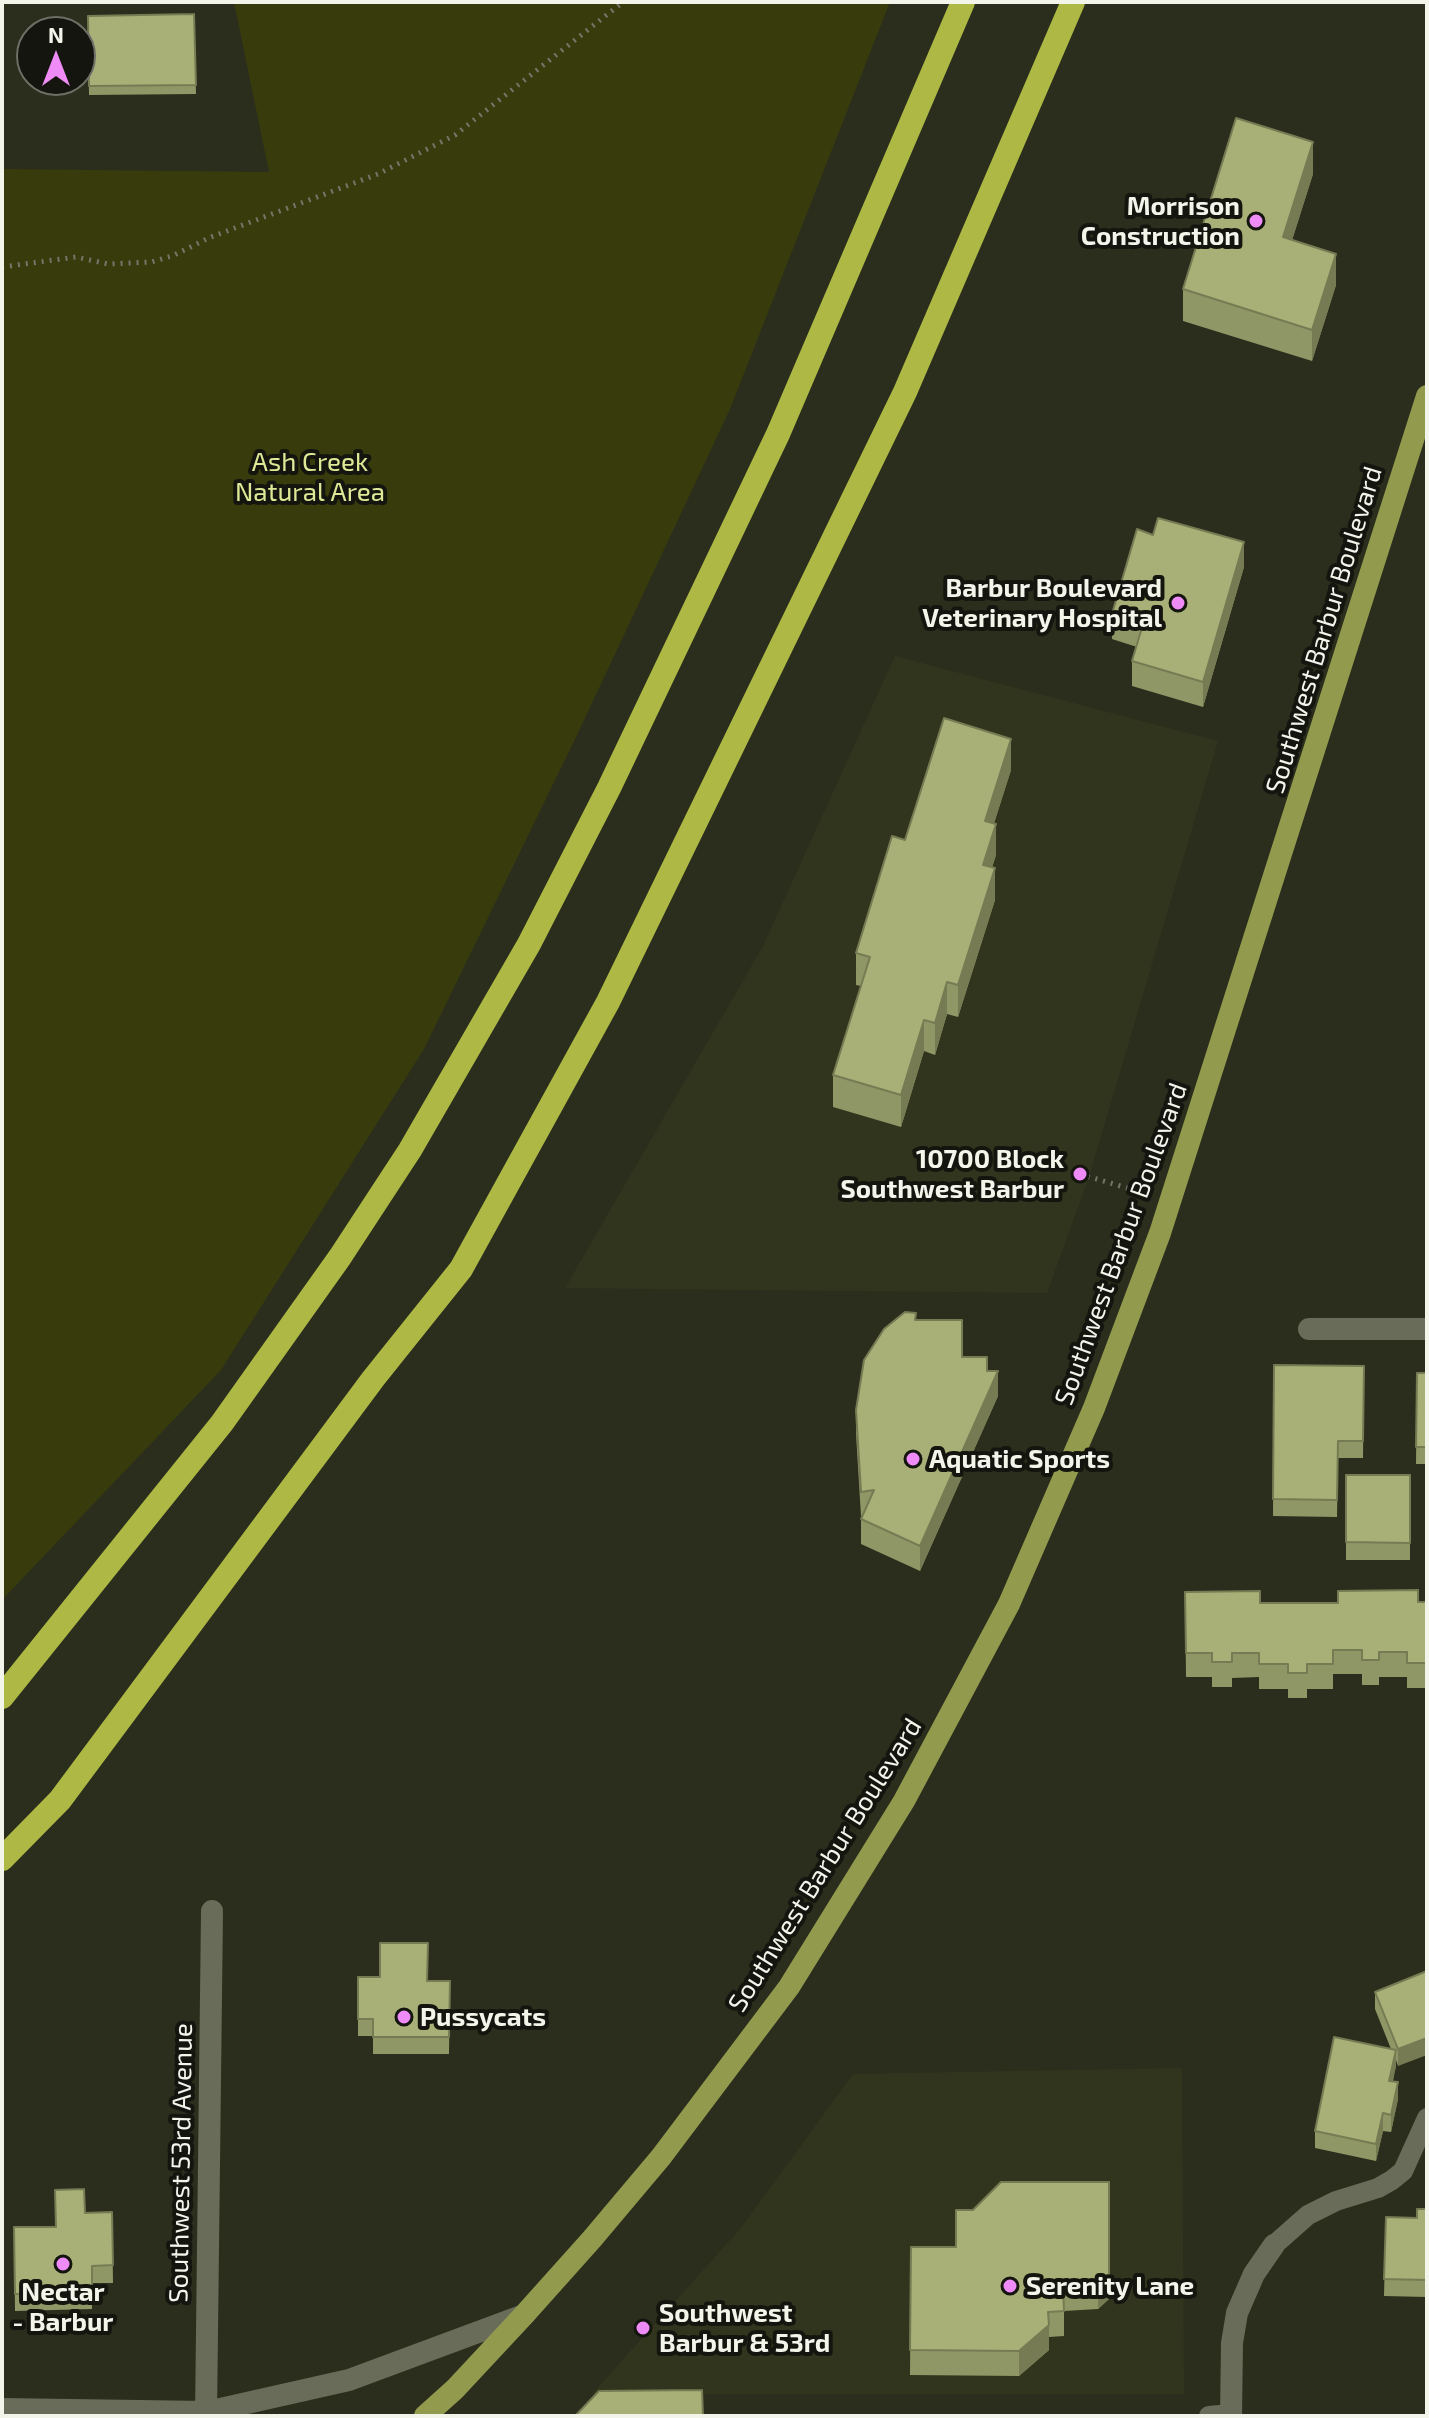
<!DOCTYPE html>
<style>
body{margin:0}
#map{position:relative;width:1429px;height:2418px;overflow:hidden;background:#2b2e1d;font-family:"Exo 2",sans-serif}
canvas{display:block}
.frame{position:absolute;inset:0;border:4px solid #f3f5ea;pointer-events:none}
.north{position:absolute;left:16px;top:16px;width:80px;height:80px;box-sizing:border-box;background:#14150e;border:2px solid #6d6f66;border-radius:50%;rotate:0deg;font-size:22px;font-weight:700;line-height:32px;text-align:center;color:#f3f5ea}
.north::after{content:'';display:block;margin:auto;width:28px;height:36px;background:#ef8bf7;clip-path:polygon(50% 0,100% 100%,50% 72%,0 100%)}
</style>
<div id="map">
<canvas width="1429" height="2418"></canvas>
<div class="frame"></div>
<div class="north">N</div>
</div>
<script>
const c = document.querySelector('canvas').getContext('2d');
c.lineJoin = 'round';
function paint(path, color) { c.fillStyle = color; c.fill(path, 'evenodd'); }
const toPath = rows => new Path2D(rows.map(r => 'M' + r).join(''));
function trace(path, color, width, dash) { c.strokeStyle = color; c.lineWidth = width; c.lineCap = dash ? 'butt' : 'round'; c.setLineDash(dash || []); c.stroke(path); }
function write(font, color, halo, rows, align = 'center') {
  c.font = font + ' "Exo 2",sans-serif'; c.lineWidth = 8; c.setLineDash([]); c.textBaseline = 'middle'; c.strokeStyle = halo; c.fillStyle = color; for (const [text, x, y, turn = 0] of rows) {
    c.save(); c.translate(x, y); c.rotate((+turn || 0) * Math.PI / 180); c.textAlign = isNaN(turn) ? turn : align; if (halo) c.strokeText(text, 0, 0); c.fillText(text, 0, 0); c.restore();
  }
}
const built = toPath([
 [895,656,1218,741,1089,1177,1047,1293,565,1288,763,946],
 [1182,2068,1184,2394,592,2394,740,2229,853,2074]
]);
const green = toPath([
 [234,2,890,2,730,409,577,735,424,1049,221,1370,2,1600,2,169,269,172]
]);
const path = toPath([
 [2,267,76,257,108,264,151,262,172,256,211,237,378,174,455,135,623,2],
 [1080,1174,1137,1191]
]);
const service = toPath([
 [1274,2245,1308,2215,1336,2201,1378,2188,1392,2180,1403,2171,1427,2118],
 [1209,2416,1231,2414]
]);
const minor = toPath([
 [1309,1329,1427,1329],
 [2,2409,207,2412,349,2380,524,2315],
 [206,2416,212,1911],
 [1231,2416,1232,2343,1237,2313,1254,2274,1274,2245]
]);
const primary = toPath([
 [425,2416,455,2389,524,2315,592,2239,661,2157,789,1987,904,1801,1009,1604,1094,1408,1160,1233,1427,396]
]);
const motorway = toPath([
 [2,1697,222,1423,340,1257,410,1150,529,944,609,788,778,434,963,2],
 [2,1859,60,1800,373,1379,461,1269,608,1002,905,392,1073,2]
]);
const wall = toPath([
 [194,14,196,94,89,95,88,16],
 [1313,174,1292,240,1336,285,1312,361,1183,321,1183,289],
 [1244,567,1203,707,1132,686,1132,661,1137,647,1112,639,1112,614],
 [1011,770,994,823,996,855,992,867,995,900,958,1017,947,1014,935,1055,924,1051,901,1127,833,1107,833,1075,861,986,856,985,856,953,905,840],
 [916,1320,962,1357,987,1371,998,1396,920,1571,861,1544,861,1519,863,1516,861,1516,856,1434,856,1410],
 [1274,1365,1364,1366,1363,1458,1338,1458,1337,1517,1273,1516],
 [1417,1373,1427,1373,1427,1464,1416,1464],
 [1346,1475,1410,1475,1410,1560,1346,1560],
 [1185,1592,1260,1603,1427,1602,1427,1688,1407,1688,1407,1677,1379,1677,1379,1685,1362,1685,1362,1674,1333,1674,1333,1689,1307,1689,1307,1698,1288,1698,1288,1689,1259,1689,1259,1677,1232,1678,1232,1687,1212,1687,1212,1677,1186,1677],
 [1427,1971,1398,2066,1396,2060,1393,2081,1398,2099,1391,2132,1383,2131,1376,2161,1315,2148,1315,2131,1391,2049,1375,2009,1375,1992],
 [358,1977,450,1981,449,2054,373,2054,373,2036,358,2036],
 [1109,2182,1109,2299,1098,2309,1064,2311,1064,2336,1049,2337,1049,2350,1019,2376,910,2375,911,2247,956,2247,973,2210],
 [1427,2209,1427,2297,1384,2296,1386,2217,1417,2218],
 [112,2212,113,2283,92,2283,92,2309,15,2311,14,2227,56,2227,85,2213]
]);
const shadedWall = toPath([
 [1313,142,1313,174,1283,269,1283,237],
 [1336,254,1336,285,1312,361,1312,330],
 [1244,542,1244,567,1203,707,1203,682],
 [1011,739,1011,770,985,852,985,821],
 [996,824,996,855,983,896,983,865],
 [995,868,995,900,958,1017,958,985],
 [947,982,947,1014,935,1055,935,1023],
 [924,1020,924,1051,901,1127,901,1095],
 [998,1371,998,1396,920,1571,920,1546],
 [1427,2038,1427,2055,1398,2066,1398,2049],
 [1396,2050,1396,2067,1389,2098,1389,2081],
 [1398,2082,1398,2099,1391,2132,1391,2115],
 [1383,2113,1383,2131,1376,2161,1376,2144],
 [1109,2274,1109,2299,1098,2309,1098,2284],
 [1049,2325,1049,2350,1019,2376,1019,2351]
]);
const building = toPath([
 [194,14,196,85,89,86,88,16,194,14],
 [1236,118,1313,142,1283,237,1336,254,1312,330,1183,289,1236,118],
 [1158,518,1244,542,1203,682,1132,661,1143,624,1112,614,1137,529,1153,535,1158,518],
 [944,718,1011,739,985,821,996,824,983,865,995,868,958,985,947,982,935,1023,924,1020,901,1095,833,1075,870,957,856,953,892,836,905,840,944,718],
 [905,1312,916,1313,915,1320,962,1320,962,1357,987,1357,987,1371,998,1371,920,1546,861,1519,874,1490,861,1492,856,1410,864,1360,884,1329,905,1312],
 [1274,1365,1364,1366,1363,1441,1338,1441,1337,1500,1273,1499,1274,1365],
 [1417,1373,1427,1373,1427,1447,1416,1447,1417,1373],
 [1346,1475,1410,1475,1410,1543,1346,1542,1346,1475],
 [1418,1590,1418,1602,1427,1602,1427,1663,1407,1663,1407,1652,1379,1652,1379,1660,1362,1660,1362,1650,1333,1650,1333,1664,1307,1664,1307,1673,1288,1673,1288,1664,1259,1664,1259,1653,1232,1653,1232,1662,1212,1662,1212,1653,1186,1653,1185,1592,1260,1591,1260,1603,1338,1603,1338,1591,1418,1590],
 [380,1943,428,1943,427,1981,450,1981,449,2037,373,2037,373,2019,358,2019,358,1977,380,1977,380,1943],
 [1427,1971,1427,2038,1398,2049,1375,1992,1427,1971],
 [1334,2037,1396,2050,1389,2081,1398,2082,1391,2115,1383,2113,1376,2144,1315,2131,1334,2037],
 [1001,2182,1109,2182,1109,2274,1098,2284,1063,2286,1064,2311,1048,2312,1049,2325,1019,2351,910,2350,911,2247,956,2247,956,2210,973,2210,1001,2182],
 [84,2189,85,2213,112,2212,113,2265,92,2266,92,2292,15,2294,14,2227,56,2227,55,2190,84,2189],
 [1417,2209,1427,2209,1427,2280,1384,2279,1386,2217,1417,2218,1417,2209],
 [702,2390,703,2416,575,2416,599,2391,702,2390]
]);
const markers = [
 [1256,221,8,"#ef8bf7"],
 [1178,603,8,"#ef8bf7"],
 [1080,1174,8,"#ef8bf7"],
 [913,1459,8,"#ef8bf7"],
 [404,2017,8,"#ef8bf7"],
 [63,2264,8,"#ef8bf7"],
 [1010,2286,8,"#ef8bf7"],
 [643,2328,8,"#ef8bf7"]
];
const poiNames = [
 ["Morrison",1240,206,"right"],
 ["Construction",1240,236,"right"],
 ["Barbur Boulevard",1162,588,"right"],
 ["Veterinary Hospital",1162,618,"right"],
 ["10700 Block",1064,1159,"right"],
 ["Southwest Barbur",1064,1189,"right"],
 ["Aquatic Sports",929,1459],
 ["Pussycats",420,2017],
 ["Serenity Lane",1026,2286],
 ["Nectar",63,2292,"center"],
 ["- Barbur",63,2322,"center"],
 ["Southwest",659,2313],
 ["Barbur & 53rd",659,2343]
];
const parkNames = [
 ["Ash Creek",310,462],
 ["Natural Area",310,492]
];
const streetNames = [
 ["Southwest Barbur Boulevard",1324,630,-73],
 ["Southwest Barbur Boulevard",1121,1244,-70],
 ["Southwest Barbur Boulevard",825,1865,-58],
 ["Southwest 53rd Avenue",181,2163,-89]
];
paint(built, '#32351d');
paint(green, '#383c0c');
trace(path, '#747668', 5, [2, 6]);
trace(service, '#696c59', 20);
trace(minor, '#696c59', 22);
trace(primary, '#929a4d', 22);
trace(motorway, '#aeb945', 24);
paint(wall, '#909766');
paint(shadedWall, '#767b53');
paint(building, '#a8b077');
trace(building, '#767b53', 2);
for (const [x, y, r, color] of markers) { const dot = new Path2D(); dot.arc(x, y, r, 0, 2 * Math.PI); c.fillStyle = color; c.fill(dot); trace(dot, '#14150e', 3); }
write('bold 26px', '#f3f5ea', '#14150e', poiNames, 'left');
write('26px', '#dfe995', '#14150e', parkNames);
write('26px', '#f3f5ea', '#14150e', streetNames);
</script>
